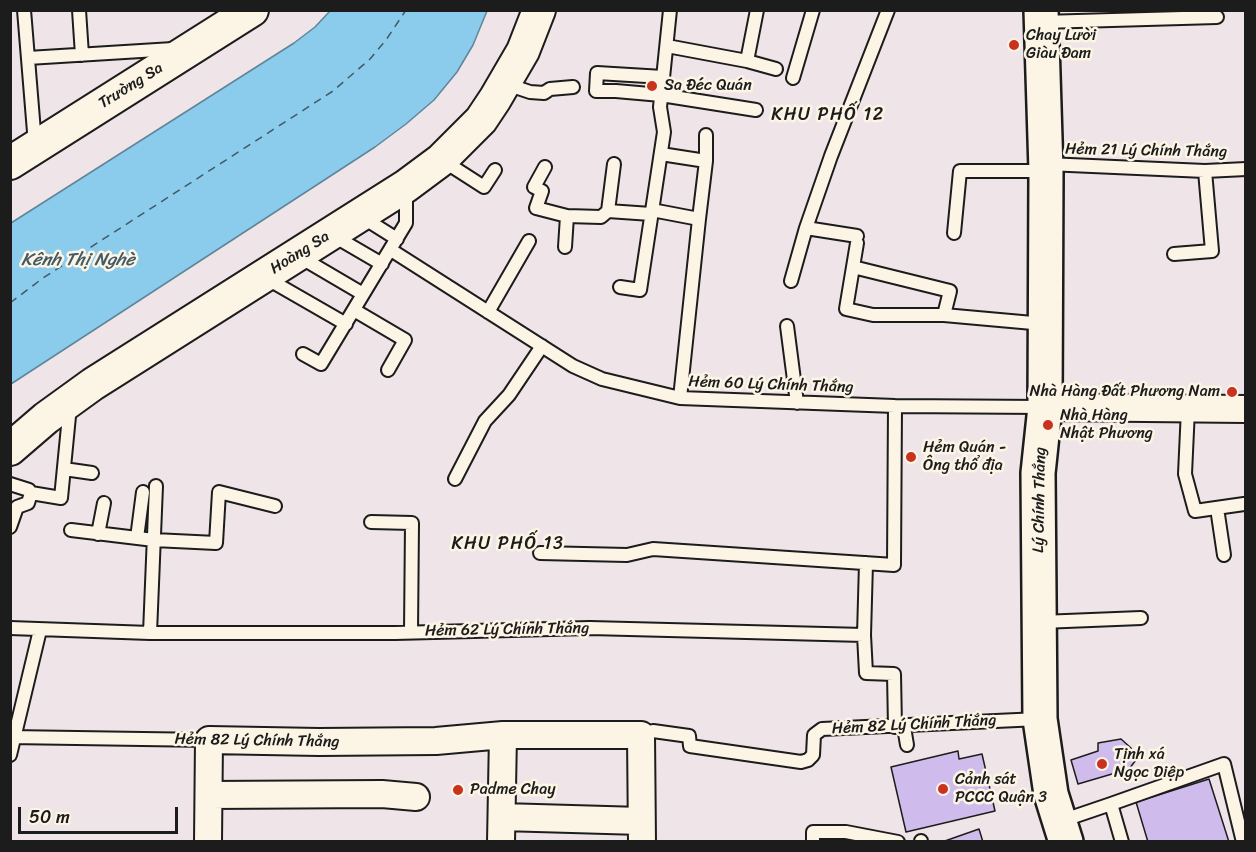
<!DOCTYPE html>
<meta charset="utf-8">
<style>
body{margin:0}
#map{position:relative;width:1256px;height:852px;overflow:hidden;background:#efe4e7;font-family:Sriracha,sans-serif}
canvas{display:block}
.frame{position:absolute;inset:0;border:12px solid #1c1c1c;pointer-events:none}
.scale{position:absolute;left:18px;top:807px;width:160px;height:27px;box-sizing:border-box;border:3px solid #1c1c1c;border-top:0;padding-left:8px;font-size:18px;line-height:21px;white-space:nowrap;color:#1c1c1c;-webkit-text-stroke:4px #fcf5e5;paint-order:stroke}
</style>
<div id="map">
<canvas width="1256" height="852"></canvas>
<div class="frame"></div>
<div class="scale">50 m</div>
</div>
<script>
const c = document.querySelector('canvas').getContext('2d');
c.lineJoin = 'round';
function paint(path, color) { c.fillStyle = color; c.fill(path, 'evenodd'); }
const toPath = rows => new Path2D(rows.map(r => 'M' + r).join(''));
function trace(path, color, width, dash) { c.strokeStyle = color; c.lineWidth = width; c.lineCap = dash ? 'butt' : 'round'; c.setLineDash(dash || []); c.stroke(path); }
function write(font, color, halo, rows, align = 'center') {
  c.font = font + ' Sriracha,sans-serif'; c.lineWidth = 5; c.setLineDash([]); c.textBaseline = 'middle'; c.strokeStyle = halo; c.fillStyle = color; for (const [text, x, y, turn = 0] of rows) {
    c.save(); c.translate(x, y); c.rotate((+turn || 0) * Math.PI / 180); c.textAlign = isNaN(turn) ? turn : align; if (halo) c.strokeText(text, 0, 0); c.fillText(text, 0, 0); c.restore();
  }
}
const water = toPath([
 [330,11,487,11,473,45,457,72,434,100,406,124,375,147,11,384,11,223,294,43,315,27,330,11]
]);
const ferry = toPath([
 [10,303,43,278,333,91,370,59,386,40,406,10]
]);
const building = toPath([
 [1121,739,1131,748,1136,760,1129,769,1078,784,1071,760,1098,751,1098,743,1121,739],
 [958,751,959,759,982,754,995,811,906,832,891,767,958,751],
 [1209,779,1229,842,1148,842,1136,802,1209,779],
 [979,829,983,842,942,842,979,829]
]);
const service = toPath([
 [24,10,35,144],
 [79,10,82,55],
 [1042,22,1217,17],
 [667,46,747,61,776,69],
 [28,58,173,49],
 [747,61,757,10],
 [663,77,597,73,596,91,616,91,661,95,756,110],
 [793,78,813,10],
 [506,84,530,92,544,93,550,89,573,87],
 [661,154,706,161],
 [442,160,484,187,495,170],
 [1047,164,1205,171,1246,169],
 [545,167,534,187,542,191,536,208,567,216,601,217,608,211,651,214],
 [652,210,699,219,680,398],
 [608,211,614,164],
 [362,217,397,239],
 [699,219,706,161,706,135],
 [806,228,857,236],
 [954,233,960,171,1045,171],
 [334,236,382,264],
 [857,243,846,309,873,315,944,315,1044,324],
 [565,247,567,216],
 [391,250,573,366,602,379,680,398,895,406,1044,407],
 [1174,254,1212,251,1205,171],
 [300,257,363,294],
 [853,267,950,291,944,315],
 [266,278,346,324],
 [791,281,806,228,831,156,888,10],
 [620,287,640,290,664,132,660,107,670,10],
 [354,310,405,340,388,370],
 [488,312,529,241],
 [787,326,797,403],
 [303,354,321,364,406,223,406,188],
 [1188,409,1185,474,1195,511,1244,504],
 [64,469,92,473],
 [455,479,485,421,509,395,542,346],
 [10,484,29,490,31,493],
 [1217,508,1224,555],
 [371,522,412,523,411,632],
 [10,527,17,507,28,503,31,493,61,498,70,406],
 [71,530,154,540,216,543,219,492,275,506],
 [98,534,104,503],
 [137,538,143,492],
 [540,553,627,555,653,549,894,565,895,406],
 [866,563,864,635,866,673,894,674,895,727],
 [1041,622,1141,618],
 [10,628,150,633,395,633,590,628,864,635],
 [150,633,156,486],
 [904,727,907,745],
 [641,735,653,731,689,736,690,746,801,762,808,760,813,755,814,735,822,729,1039,719],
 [10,737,209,740],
 [10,755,40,630],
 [1061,821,1111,804],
 [813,842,813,832,846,832,898,842],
 [921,842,921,841],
 [1122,842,1111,804,1224,764,1243,842]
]);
const minor = toPath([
 [1045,407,1246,409],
 [209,795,382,794,416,797],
 [502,817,641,821],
 [208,842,209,740,319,742,436,741,503,735,641,735,642,842],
 [501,842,503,735]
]);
const tertiary = toPath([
 [10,163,252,10],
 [10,449,46,418,93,384,406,186,441,160,481,120,495,99,523,51,539,10]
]);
const secondary = toPath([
 [1041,10,1046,171,1045,407,1038,473,1040,719,1051,794,1066,842]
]);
const markers = [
 [1014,45,6,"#c8321e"],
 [652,86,6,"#c8321e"],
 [1232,392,6,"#c8321e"],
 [1048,425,6,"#c8321e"],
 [911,457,6,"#c8321e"],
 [1102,764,6,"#c8321e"],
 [943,789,6,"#c8321e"],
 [458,790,6,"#c8321e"]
];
const poiNames = [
 ["Chay Lười",1026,36],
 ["Giàu Đam",1026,54],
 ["Sa Đéc Quán",664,86],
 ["Nhà Hàng Đất Phương Nam",1220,392,"right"],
 ["Nhà Hàng",1060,416],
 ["Nhật Phương",1060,434],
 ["Hẻm Quán -",923,448],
 ["Ông thổ địa",923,466],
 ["Tịnh xá",1114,755],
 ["Ngọc Diệp",1114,773],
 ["Cảnh sát",955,780],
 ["PCCC Quận 3",955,798],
 ["Padme Chay",470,790]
];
const streetNames = [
 ["Trường Sa",131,86,-32],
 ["Hẻm 21 Lý Chính Thắng",1146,151,1],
 ["Hoàng Sa",300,253,-32],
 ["Hẻm 60 Lý Chính Thắng",771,385,2],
 ["Lý Chính Thắng",1040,500,-89],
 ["Hẻm 62 Lý Chính Thắng",507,630,-1],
 ["Hẻm 82 Lý Chính Thắng",914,725,-3],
 ["Hẻm 82 Lý Chính Thắng",257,741,1]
];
const neighbourhoodNames = [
 ["KHU PHỐ 12",828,115],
 ["KHU PHỐ 13",508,544]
];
const waterNames = [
 ["Kênh Thị Nghè",78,260]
];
paint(water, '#8bcbec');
trace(water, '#5f8599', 1.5);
trace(ferry, '#435965', 1.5, [8, 6]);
paint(building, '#d0bcec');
trace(building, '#1c1c1c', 1.5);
trace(service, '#1c1c1c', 16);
trace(minor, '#1c1c1c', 30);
trace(tertiary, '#1c1c1c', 36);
trace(secondary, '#1c1c1c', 38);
trace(service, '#fcf5e5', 12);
trace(minor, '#fcf5e5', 26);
trace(tertiary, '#fcf5e5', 32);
trace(secondary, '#fcf5e5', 33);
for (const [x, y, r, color] of markers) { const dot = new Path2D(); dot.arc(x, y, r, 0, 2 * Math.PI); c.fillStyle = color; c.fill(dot); trace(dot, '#fcf5e5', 2); }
write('16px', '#1c1c1c', '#fcf5e5', poiNames, 'left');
write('16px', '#1c1c1c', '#fcf5e5', streetNames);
c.letterSpacing = '1.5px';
write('18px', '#1c1c1c', '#fcf5e5', neighbourhoodNames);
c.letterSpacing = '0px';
write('italic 18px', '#435965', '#fcf5e5', waterNames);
</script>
